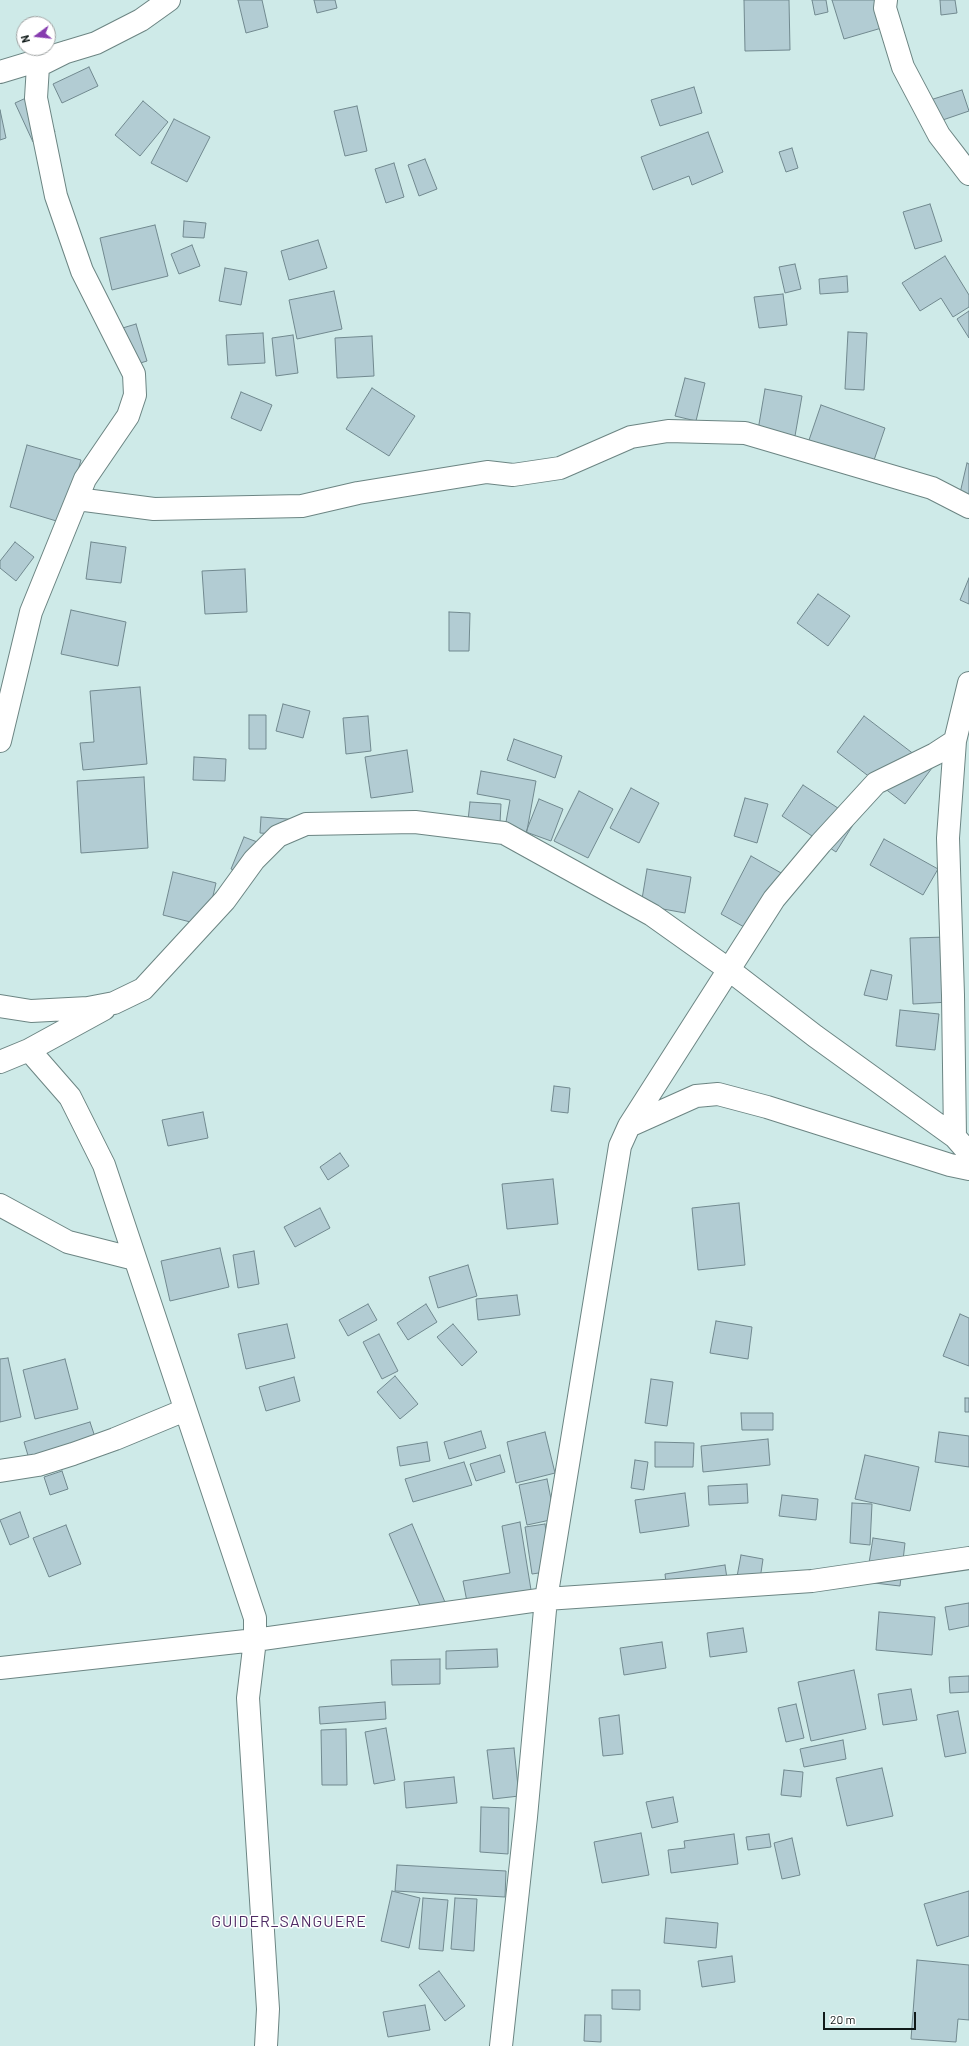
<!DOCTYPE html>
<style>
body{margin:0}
#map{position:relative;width:969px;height:2046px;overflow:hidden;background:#ceeae8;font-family:Barlow,sans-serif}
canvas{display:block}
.north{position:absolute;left:16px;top:16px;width:40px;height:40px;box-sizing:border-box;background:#fff;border:1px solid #9fa3a3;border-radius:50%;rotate:255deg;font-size:11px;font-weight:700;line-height:16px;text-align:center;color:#101a19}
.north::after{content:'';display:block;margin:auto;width:14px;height:18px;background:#863caf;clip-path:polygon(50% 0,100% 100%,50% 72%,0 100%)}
.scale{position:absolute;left:823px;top:2012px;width:93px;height:18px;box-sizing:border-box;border:2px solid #101a19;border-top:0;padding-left:5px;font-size:12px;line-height:14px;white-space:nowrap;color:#101a19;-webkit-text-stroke:3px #fff;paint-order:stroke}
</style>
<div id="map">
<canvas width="969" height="2046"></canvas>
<div class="north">N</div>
<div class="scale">20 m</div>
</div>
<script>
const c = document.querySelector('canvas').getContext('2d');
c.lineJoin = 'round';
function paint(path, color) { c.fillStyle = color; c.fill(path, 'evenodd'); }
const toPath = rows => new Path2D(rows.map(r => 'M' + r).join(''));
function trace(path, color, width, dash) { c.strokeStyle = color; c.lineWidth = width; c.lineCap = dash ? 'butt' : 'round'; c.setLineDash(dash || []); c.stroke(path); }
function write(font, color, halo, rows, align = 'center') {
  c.font = font + ' Barlow,sans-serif'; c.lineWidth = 3; c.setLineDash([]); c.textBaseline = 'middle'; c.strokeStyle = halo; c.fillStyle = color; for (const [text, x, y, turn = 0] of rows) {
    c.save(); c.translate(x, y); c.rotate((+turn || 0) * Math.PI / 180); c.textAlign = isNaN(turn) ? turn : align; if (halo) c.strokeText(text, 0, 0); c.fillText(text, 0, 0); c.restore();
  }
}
const building = toPath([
 [238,0,262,0,268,27,246,33,238,0],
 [314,0,335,0,337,8,317,13,314,0],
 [744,0,789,0,790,50,745,51,744,0],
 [812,0,826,0,828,12,815,15,812,0],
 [832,0,876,0,885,27,844,39,832,0],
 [940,0,955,0,957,13,941,15,940,0],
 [89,67,98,86,62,103,53,84,89,67],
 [694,87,702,113,660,126,651,100,694,87],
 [962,90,969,111,934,123,927,101,962,90],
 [37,93,55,132,33,142,15,103,37,93],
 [143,101,168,122,140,156,115,135,143,101],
 [357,106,367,151,345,156,334,111,357,106],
 [0,110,6,138,0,140,0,110],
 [174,119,210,137,187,182,151,163,174,119],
 [708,132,723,172,692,185,689,176,653,190,641,157,708,132],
 [792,148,798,168,786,172,779,152,792,148],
 [425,159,437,189,419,196,408,165,425,159],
 [394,163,404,197,386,203,375,169,394,163],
 [930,204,942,241,915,249,903,212,930,204],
 [184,221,206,223,204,238,183,237,184,221],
 [155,225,168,276,112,290,100,238,155,225],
 [318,240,327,268,289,280,281,251,318,240],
 [192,245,200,266,179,274,171,254,192,245],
 [945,256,969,295,969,307,953,317,941,298,920,311,902,283,945,256],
 [795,264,801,289,785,293,779,267,795,264],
 [225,268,247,272,241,305,219,301,225,268],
 [847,276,848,292,820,294,819,279,847,276],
 [334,291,342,329,297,339,289,300,334,291],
 [783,294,787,325,759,328,754,297,783,294],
 [969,311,969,338,957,319,969,311],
 [136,324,147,361,127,367,116,330,136,324],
 [848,332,867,333,864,390,845,389,848,332],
 [263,333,265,363,228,365,226,335,263,333],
 [293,335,298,373,276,376,272,338,293,335],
 [372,336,374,376,337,378,335,338,372,336],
 [685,378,705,383,696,421,675,416,685,378],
 [372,388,415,416,389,456,346,429,372,388],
 [765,389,802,396,795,436,758,430,765,389],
 [241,392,272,405,261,431,231,418,241,392],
 [821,405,885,428,872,466,808,443,821,405],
 [27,445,81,460,63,523,10,507,27,445],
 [967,463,969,464,969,509,957,506,967,463],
 [15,542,34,557,16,581,0,568,0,561,15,542],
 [91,542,126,547,121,583,86,579,91,542],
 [245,569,247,612,205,614,202,571,245,569],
 [969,578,969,604,960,600,969,578],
 [818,594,850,616,828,646,797,623,818,594],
 [71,610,126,622,118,666,61,654,71,610],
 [449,612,470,613,469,651,449,651,449,612],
 [140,687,147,764,83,770,80,743,94,742,90,691,140,687],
 [283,704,310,711,303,738,276,731,283,704],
 [249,715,266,715,266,749,249,749,249,715],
 [368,716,371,751,346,754,343,718,368,716],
 [864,716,932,768,905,804,837,752,864,716],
 [514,739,562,756,555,778,507,760,514,739],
 [407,750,413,792,371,798,365,757,407,750],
 [194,757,226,759,225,781,193,780,194,757],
 [481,771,536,781,526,836,504,833,510,800,477,794,481,771],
 [144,777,148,848,81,853,77,781,144,777],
 [803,785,856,820,836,852,782,816,803,785],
 [631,788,659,803,639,843,610,828,631,788],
 [579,791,613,809,588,858,554,841,579,791],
 [745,798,768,804,757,843,734,836,745,798],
 [539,799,563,809,551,841,526,832,539,799],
 [470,802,501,804,499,841,466,839,470,802],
 [261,817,301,820,300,836,260,833,261,817],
 [244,837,260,843,247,875,231,869,244,837],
 [884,839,938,869,923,895,870,865,884,839],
 [751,856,783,874,753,932,721,914,751,856],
 [647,869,691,877,685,913,641,905,647,869],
 [173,872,216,883,206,926,163,915,173,872],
 [947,937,950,1002,913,1004,910,938,947,937],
 [871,970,892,975,887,1000,864,995,871,970],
 [900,1010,939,1014,935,1050,896,1046,900,1010],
 [554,1086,570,1088,568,1113,551,1111,554,1086],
 [203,1112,208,1138,168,1146,162,1120,203,1112],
 [340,1153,349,1166,328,1180,320,1167,340,1153],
 [553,1179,558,1224,507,1229,502,1184,553,1179],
 [739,1203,745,1265,698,1270,692,1208,739,1203],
 [320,1208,330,1228,295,1247,284,1227,320,1208],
 [220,1248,229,1287,170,1301,161,1261,220,1248],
 [254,1251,259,1284,238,1288,233,1255,254,1251],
 [468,1265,477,1296,438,1308,429,1277,468,1265],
 [517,1295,520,1315,478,1320,476,1299,517,1295],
 [368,1304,377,1320,348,1336,339,1320,368,1304],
 [426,1304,437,1322,408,1340,397,1323,426,1304],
 [960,1314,969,1318,969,1366,943,1356,960,1314],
 [716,1321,752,1327,748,1359,710,1353,716,1321],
 [287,1324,295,1358,246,1369,238,1334,287,1324],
 [453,1324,477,1352,462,1366,437,1337,453,1324],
 [379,1334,398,1371,382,1379,363,1342,379,1334],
 [8,1358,21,1417,0,1422,0,1359,8,1358],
 [65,1359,78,1409,35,1419,23,1370,65,1359],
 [395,1376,418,1404,400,1419,377,1392,395,1376],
 [294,1377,300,1401,266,1411,259,1387,294,1377],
 [651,1379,673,1382,667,1426,645,1423,651,1379],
 [965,1398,969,1398,969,1412,965,1412,965,1398],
 [741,1413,773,1413,773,1430,742,1430,741,1413],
 [90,1422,99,1449,32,1469,24,1442,90,1422],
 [481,1431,486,1448,449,1459,444,1442,481,1431],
 [545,1432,555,1473,516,1483,507,1442,545,1432],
 [939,1432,969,1436,969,1467,935,1462,939,1432],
 [768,1439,770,1465,703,1472,701,1446,768,1439],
 [427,1442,430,1461,400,1466,397,1447,427,1442],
 [655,1442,694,1443,693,1467,655,1467,655,1442],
 [500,1455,505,1472,476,1481,470,1464,500,1455],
 [865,1455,919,1467,910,1511,855,1499,865,1455],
 [635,1460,648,1462,644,1490,631,1488,635,1460],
 [464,1462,472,1485,413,1502,405,1479,464,1462],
 [62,1471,68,1489,50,1495,44,1477,62,1471],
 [547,1479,555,1519,527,1525,519,1485,547,1479],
 [747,1484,748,1503,709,1505,708,1486,747,1484],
 [685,1493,689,1526,640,1533,635,1500,685,1493],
 [782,1495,818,1499,816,1520,779,1516,782,1495],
 [852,1503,872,1504,870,1545,850,1543,852,1503],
 [20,1512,29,1537,10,1545,0,1520,20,1512],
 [520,1522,532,1596,468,1607,463,1581,510,1573,502,1526,520,1522],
 [412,1524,450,1614,428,1624,389,1534,412,1524],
 [545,1524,552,1571,532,1574,525,1527,545,1524],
 [66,1525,81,1564,49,1577,33,1538,66,1525],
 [873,1538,905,1543,900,1586,866,1582,873,1538],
 [741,1555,763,1559,759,1586,736,1582,741,1555],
 [725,1565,729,1592,668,1600,665,1574,725,1565],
 [969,1603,969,1626,949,1630,945,1607,969,1603],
 [879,1612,935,1617,932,1655,876,1650,879,1612],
 [743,1628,747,1652,710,1657,707,1633,743,1628],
 [662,1642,666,1668,624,1675,620,1648,662,1642],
 [497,1649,498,1667,446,1669,446,1651,497,1649],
 [440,1659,440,1684,392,1685,391,1660,440,1659],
 [854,1670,866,1729,811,1741,798,1682,854,1670],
 [969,1676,969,1692,950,1693,949,1677,969,1676],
 [911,1689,917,1720,883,1725,878,1694,911,1689],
 [385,1702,386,1719,320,1724,319,1707,385,1702],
 [796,1704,804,1738,786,1742,778,1708,796,1704],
 [958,1711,966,1753,945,1757,937,1715,958,1711],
 [619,1715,623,1754,603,1756,599,1718,619,1715],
 [386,1728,395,1780,374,1784,365,1732,386,1728],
 [346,1729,347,1785,322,1785,321,1730,346,1729],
 [843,1740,846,1759,804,1767,800,1749,843,1740],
 [514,1748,519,1796,493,1799,487,1750,514,1748],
 [882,1768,893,1816,847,1826,836,1778,882,1768],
 [784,1770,803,1772,801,1797,781,1795,784,1770],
 [454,1777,457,1803,406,1808,404,1782,454,1777],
 [673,1797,678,1822,652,1828,646,1802,673,1797],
 [481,1807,509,1808,508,1854,480,1852,481,1807],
 [641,1833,649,1875,602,1883,594,1842,641,1833],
 [734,1834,738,1864,671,1873,668,1850,685,1848,684,1841,734,1834],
 [769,1834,771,1847,748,1850,746,1837,769,1834],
 [792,1838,800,1875,782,1879,774,1843,792,1838],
 [397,1865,506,1871,505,1897,395,1891,397,1865],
 [392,1891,420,1898,409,1948,381,1941,392,1891],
 [969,1891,969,1936,937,1946,924,1904,969,1891],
 [423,1898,448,1900,443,1951,419,1949,423,1898],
 [455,1898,477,1899,474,1951,451,1949,455,1898],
 [666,1918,718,1923,716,1948,664,1943,666,1918],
 [732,1956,735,1982,702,1987,698,1961,732,1956],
 [917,1960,969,1965,969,2020,958,2019,956,2042,911,2039,917,1960],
 [439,1971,465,2006,445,2021,419,1985,439,1971],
 [612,1990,640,1990,640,2010,612,2009,612,1990],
 [425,2005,430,2030,388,2037,383,2012,425,2005],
 [585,2015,601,2015,601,2042,584,2041,585,2015]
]);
const minor = toPath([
 [886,0,885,8,903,67,939,135,969,174],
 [0,72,96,43,141,20,169,0],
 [77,499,154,509,302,506,358,493,487,472,513,475,560,468,631,437,668,431,745,433,932,488,969,507],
 [0,741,31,612,85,479,128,416,135,395,134,374,82,271,56,196,36,98,38,66,66,52],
 [0,1006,31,1011,88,1008,114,1003,143,989,225,900,254,860,278,836,306,824,415,822,504,833,652,915,728,969,815,1036,955,1137,969,1153],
 [29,1050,70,1097,104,1165,255,1618,255,1640,248,1698,268,2009,266,2046],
 [0,1062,29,1050,104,1009],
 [629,1126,774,899,821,843,876,783,935,754,955,741],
 [955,1137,953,995,948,838,955,741,969,683],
 [0,1205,68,1242,135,1259],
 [0,1471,38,1465,73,1454,115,1439,185,1410],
 [0,1668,255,1640,546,1599,812,1581,969,1558],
 [501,2046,526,1817,546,1599,620,1146,629,1126,696,1096,718,1094,767,1107,950,1165,969,1169]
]);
const quarterNames = [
 ["GUIDER_SANGUERE",289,1922]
];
paint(building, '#b2ccd3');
trace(building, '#71898f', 1);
trace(minor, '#6c8583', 24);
trace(minor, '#fff', 22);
c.letterSpacing = '1px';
write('16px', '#4f2c64', '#fff', quarterNames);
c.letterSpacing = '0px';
</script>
